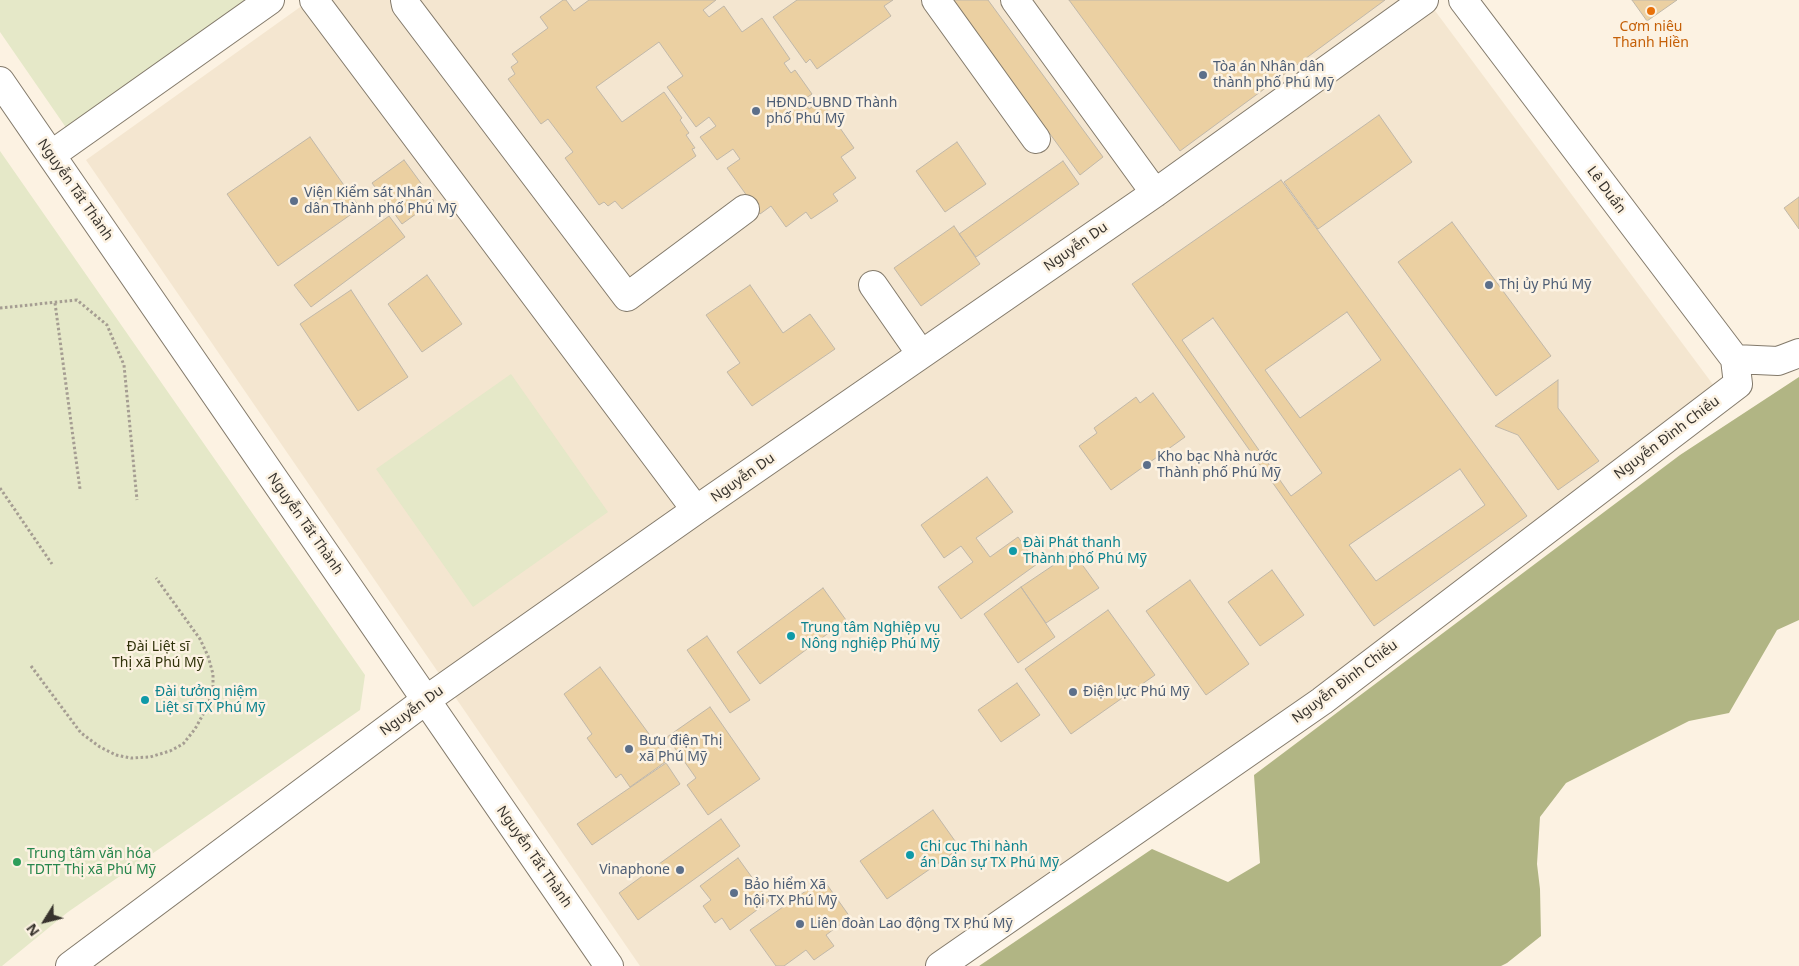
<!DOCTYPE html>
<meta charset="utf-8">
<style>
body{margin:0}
#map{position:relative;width:1799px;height:966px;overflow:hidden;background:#fcf2e2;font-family:"Noto Sans",sans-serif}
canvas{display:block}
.north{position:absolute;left:20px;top:896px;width:50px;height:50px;-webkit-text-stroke:4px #fcf2e2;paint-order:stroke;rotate:234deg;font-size:14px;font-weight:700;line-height:20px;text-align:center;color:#37332d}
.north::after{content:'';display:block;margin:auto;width:18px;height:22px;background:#37332d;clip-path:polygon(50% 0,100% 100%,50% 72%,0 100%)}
</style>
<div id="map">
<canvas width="1799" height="966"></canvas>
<div class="north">N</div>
</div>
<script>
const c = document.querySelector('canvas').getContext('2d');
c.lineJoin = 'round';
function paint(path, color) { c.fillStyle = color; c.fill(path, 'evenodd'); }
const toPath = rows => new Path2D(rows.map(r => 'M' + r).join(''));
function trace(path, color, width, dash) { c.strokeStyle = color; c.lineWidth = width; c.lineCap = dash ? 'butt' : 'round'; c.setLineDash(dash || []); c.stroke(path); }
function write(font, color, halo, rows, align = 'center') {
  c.font = font + ' "Noto Sans",sans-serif'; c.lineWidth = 5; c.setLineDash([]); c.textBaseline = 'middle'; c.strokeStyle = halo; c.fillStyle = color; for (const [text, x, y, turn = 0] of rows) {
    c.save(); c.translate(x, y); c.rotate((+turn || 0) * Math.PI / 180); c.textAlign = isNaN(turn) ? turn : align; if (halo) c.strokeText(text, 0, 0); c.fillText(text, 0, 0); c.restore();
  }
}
const built = toPath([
 [310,0,1427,0,1720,394,931,966,640,966,86,160]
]);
const green = toPath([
 [0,0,249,0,67,129,0,32],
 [0,151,365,675,360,710,68,912,2,966,0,966],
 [511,374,608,512,473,607,376,469]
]);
const forest = toPath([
 [1799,377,1799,620,1777,630,1729,713,1689,721,1566,783,1540,817,1537,864,1540,889,1541,936,1507,963,1501,966,979,966,1152,849,1228,882,1260,863,1254,775,1680,455]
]);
const building = toPath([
 [563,0,566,0,574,11,589,0,716,0,703,10,709,17,724,6,742,32,762,18,790,59,784,63,791,73,795,70,812,94,803,100,809,109,821,101,854,148,841,157,856,178,833,194,838,201,811,219,806,212,786,227,771,206,760,214,727,168,740,159,733,149,717,160,700,137,716,126,709,117,696,127,667,87,683,76,659,42,596,87,622,122,664,92,682,118,680,120,689,133,686,135,695,148,692,149,696,156,622,209,615,201,608,206,604,202,599,205,565,158,573,152,548,119,541,124,508,79,515,74,511,67,518,62,512,54,548,28,540,17,563,0],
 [797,0,893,0,884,6,891,16,817,69,810,59,806,63,773,17,797,0],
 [952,0,988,0,1103,157,1080,175,952,0],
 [1069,0,1385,0,1180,151,1069,0],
 [1632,0,1677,0,1647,21,1632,0],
 [1379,115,1412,162,1318,229,1284,182,1379,115],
 [310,137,360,208,278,266,227,194,310,137],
 [957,142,986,184,945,212,916,171,957,142],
 [404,160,434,201,402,224,372,183,404,160],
 [1063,161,1079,184,976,257,959,234,1063,161],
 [1281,180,1527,516,1374,626,1132,284,1281,180],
 [1799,197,1799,229,1784,208,1799,197],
 [389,216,405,237,311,307,294,285,389,216],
 [1452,222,1551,356,1496,396,1398,262,1452,222],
 [954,226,980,264,921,306,894,268,954,226],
 [427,275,462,324,422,352,388,304,427,275],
 [750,285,783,333,810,314,835,349,752,406,727,372,740,363,706,315,750,285],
 [351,290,408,377,358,411,300,324,351,290],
 [1347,312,1381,360,1300,418,1265,370,1347,312],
 [1213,318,1322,473,1291,496,1182,340,1213,318],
 [1558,380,1558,408,1599,461,1558,490,1518,435,1495,426,1558,380],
 [1153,393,1185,437,1111,490,1079,446,1097,433,1094,428,1136,397,1140,403,1153,393],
 [1460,469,1485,505,1376,581,1349,545,1460,469],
 [987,477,1013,512,976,538,990,557,1018,537,1037,564,961,619,938,587,973,562,961,546,944,558,921,525,987,477],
 [1073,552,1099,588,1046,623,1021,587,1073,552],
 [1272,570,1304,615,1260,646,1228,602,1272,570],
 [1190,580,1249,664,1206,695,1146,611,1190,580],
 [1021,587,1055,637,1018,663,984,614,1021,587],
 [823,588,846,620,760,684,737,652,823,588],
 [1108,610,1155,675,1071,734,1025,669,1108,610],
 [707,636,750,700,730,713,687,650,707,636],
 [600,667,668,760,630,787,621,774,616,778,587,738,592,734,564,694,600,667],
 [1017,683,1040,715,1001,742,978,710,1017,683],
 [710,707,760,779,708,815,687,785,696,778,667,737,710,707],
 [666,763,680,784,592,845,577,824,666,763],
 [933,810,960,848,887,899,860,861,933,810],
 [721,819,740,846,638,920,619,893,721,819],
 [738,858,769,901,730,930,722,918,715,923,703,906,711,900,700,886,738,858],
 [823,879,850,917,826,935,834,946,814,960,806,950,784,966,776,966,750,930,823,879]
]);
const path = toPath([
 [55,303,80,489],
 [0,308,77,300,107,325,124,365,137,500],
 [0,488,52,564],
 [31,666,81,733,100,747,116,755,131,758,150,757,170,751,183,744,195,729,206,709,213,691,213,674,208,656,200,639,156,578]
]);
const minor = toPath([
 [314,0,696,510],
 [405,0,406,5,627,297,745,209],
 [936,0,1036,139],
 [1015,0,1155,193],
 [0,81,609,966],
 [51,155,270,0],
 [873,285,921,354],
 [1735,359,1778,361,1799,353],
 [70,966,426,700,696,510,1155,193,1424,0],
 [940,966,1322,701,1738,384,1735,359,1463,0]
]);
const markers = [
 [1651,11,5,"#e8710a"],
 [1203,75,5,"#5c6f8a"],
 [756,111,5,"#5c6f8a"],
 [294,201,5,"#5c6f8a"],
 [1489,285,5,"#5c6f8a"],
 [1147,465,5,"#5c6f8a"],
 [1013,551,5,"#0f9aa8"],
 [791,636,5,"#0f9aa8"],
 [1073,692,5,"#5c6f8a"],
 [145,700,5,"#0f9aa8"],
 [629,749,5,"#5c6f8a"],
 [910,855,5,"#0f9aa8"],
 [17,862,5,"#2e9e5b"],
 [680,870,5,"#5c6f8a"],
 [734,893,5,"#5c6f8a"],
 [800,924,5,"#5c6f8a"]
];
const foodNames = [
 ["Cơm niêu",1651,27],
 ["Thanh Hiền",1651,43]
];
const serviceNames = [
 ["Tòa án Nhân dân",1213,67],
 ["thành phố Phú Mỹ",1213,83],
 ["HĐND-UBND Thành",766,103],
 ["phố Phú Mỹ",766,119],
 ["Viện Kiểm sát Nhân",304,193],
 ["dân Thành phố Phú Mỹ",304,209],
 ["Thị ủy Phú Mỹ",1499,285],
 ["Kho bạc Nhà nước",1157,457],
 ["Thành phố Phú Mỹ",1157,473],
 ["Điện lực Phú Mỹ",1083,692],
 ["Bưu điện Thị",639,741],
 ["xã Phú Mỹ",639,757],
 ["Vinaphone",670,870,"right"],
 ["Bảo hiểm Xã",744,885],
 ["hội TX Phú Mỹ",744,901],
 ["Liên đoàn Lao động TX Phú Mỹ",810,924]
];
const streetNames = [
 ["Nguyễn Tất Thành",75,190,55],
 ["Lê Duẩn",1606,190,53],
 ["Nguyễn Du",1076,247,-35],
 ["Nguyễn Đình Chiểu",1667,438,-37],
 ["Nguyễn Du",743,478,-35],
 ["Nguyễn Tất Thành",305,524,55],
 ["Nguyễn Đình Chiểu",1345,682,-37],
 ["Nguyễn Du",412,711,-36],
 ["Nguyễn Tất Thành",534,857,55]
];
const cultureNames = [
 ["Đài Phát thanh",1023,543],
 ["Thành phố Phú Mỹ",1023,559],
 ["Trung tâm Nghiệp vụ",801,628],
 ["Nông nghiệp Phú Mỹ",801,644],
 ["Đài tưởng niệm",155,692],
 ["Liệt sĩ TX Phú Mỹ",155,708],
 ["Chi cục Thi hành",920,847],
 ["án Dân sự TX Phú Mỹ",920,863]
];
const parkNames = [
 ["Đài Liệt sĩ",158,647],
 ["Thị xã Phú Mỹ",158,663]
];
const leisureNames = [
 ["Trung tâm văn hóa",27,854],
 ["TDTT Thị xã Phú Mỹ",27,870]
];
paint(built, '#f4e6d0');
paint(green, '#e5e8c8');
paint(forest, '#b1b584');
paint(building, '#ebd0a2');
trace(building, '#c1b8a9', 1);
trace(minor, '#837a6b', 30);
trace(path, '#a59d92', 3, [2.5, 2.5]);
trace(minor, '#fff', 28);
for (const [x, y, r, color] of markers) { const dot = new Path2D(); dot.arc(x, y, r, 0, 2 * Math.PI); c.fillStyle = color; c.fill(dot); trace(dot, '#fcf2e2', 2); }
write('14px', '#c56008', '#fcf2e2', foodNames);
write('14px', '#4e5e75', '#fcf2e2', serviceNames, 'left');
write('14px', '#37332d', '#fcf2e2', streetNames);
write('14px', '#0d838f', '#fcf2e2', cultureNames, 'left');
write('14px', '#31330b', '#fcf2e2', parkNames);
write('14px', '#27864d', '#fcf2e2', leisureNames, 'left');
</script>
